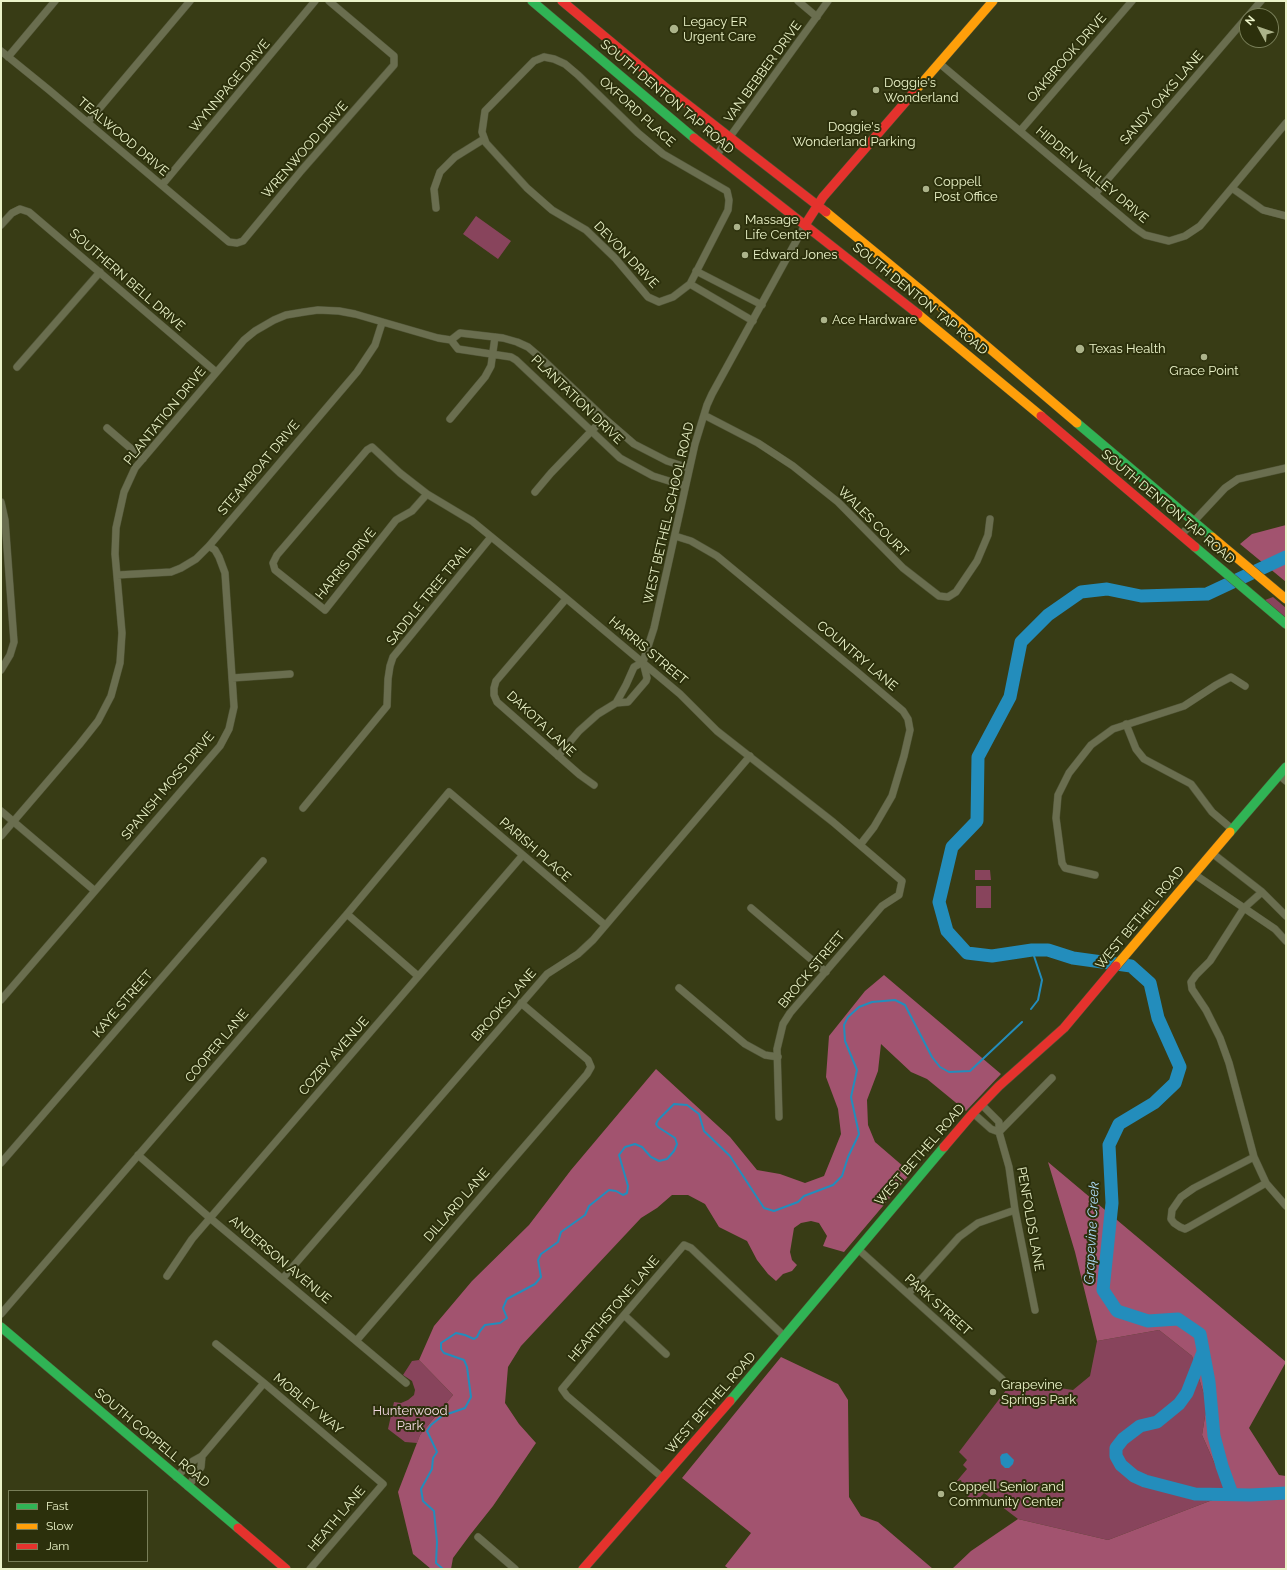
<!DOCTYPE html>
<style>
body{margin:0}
#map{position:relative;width:1287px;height:1570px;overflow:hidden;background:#383c15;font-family:Raleway,sans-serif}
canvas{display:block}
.frame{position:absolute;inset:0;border:2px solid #ebf3c9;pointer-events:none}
.legend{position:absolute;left:8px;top:1490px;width:140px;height:72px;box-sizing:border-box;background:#2c300c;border:1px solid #787e58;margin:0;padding:5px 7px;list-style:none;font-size:12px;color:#ebf3c9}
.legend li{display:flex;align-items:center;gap:8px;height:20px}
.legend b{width:20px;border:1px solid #787e58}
.north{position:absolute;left:1239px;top:8px;width:40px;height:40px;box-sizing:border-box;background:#2c300c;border:1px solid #787e58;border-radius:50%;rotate:310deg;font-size:11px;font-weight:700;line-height:16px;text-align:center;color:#ebf3c9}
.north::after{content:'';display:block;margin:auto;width:14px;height:18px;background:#acb38a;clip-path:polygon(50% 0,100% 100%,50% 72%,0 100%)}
</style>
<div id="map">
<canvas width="1287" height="1570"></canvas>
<div class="frame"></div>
<ul class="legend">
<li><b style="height:5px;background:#30b455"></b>Fast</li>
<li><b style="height:5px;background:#ff9f0a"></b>Slow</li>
<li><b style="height:5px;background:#e5322d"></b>Jam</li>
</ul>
<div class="north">N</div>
</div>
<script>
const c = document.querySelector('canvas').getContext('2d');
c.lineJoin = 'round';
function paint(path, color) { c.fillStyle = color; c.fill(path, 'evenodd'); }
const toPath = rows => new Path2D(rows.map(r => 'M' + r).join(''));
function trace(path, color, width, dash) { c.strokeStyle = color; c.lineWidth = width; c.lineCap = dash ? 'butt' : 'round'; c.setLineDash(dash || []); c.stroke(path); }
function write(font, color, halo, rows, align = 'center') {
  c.font = font + ' Raleway,sans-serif'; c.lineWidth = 4; c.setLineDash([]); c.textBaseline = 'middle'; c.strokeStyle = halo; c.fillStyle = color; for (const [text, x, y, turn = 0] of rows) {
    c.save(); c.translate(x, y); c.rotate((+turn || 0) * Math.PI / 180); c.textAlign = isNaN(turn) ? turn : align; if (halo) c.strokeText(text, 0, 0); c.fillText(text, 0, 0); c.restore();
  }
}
const green = toPath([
 [476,216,511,241,498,259,463,234],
 [1273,597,1286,608,1286,618,1265,600],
 [975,870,990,870,991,880,975,880],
 [976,886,991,886,991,908,976,908],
 [1159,1330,1192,1356,1207,1404,1202,1435,1228,1494,1108,1540,1018,1519,984,1493,975,1503,966,1495,961,1480,956,1482,967,1469,963,1465,967,1460,959,1452,1013,1381,1073,1390,1090,1376,1097,1341],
 [419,1360,453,1395,420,1435,417,1443,405,1442,388,1429,394,1402,401,1403,408,1400,414,1395,415,1390,412,1381,403,1375,412,1361]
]);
const forest = toPath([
 [1286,525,1286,582,1240,544,1252,534],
 [884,975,1001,1074,966,1111,927,1079,911,1072,881,1044,878,1071,867,1100,868,1125,875,1142,911,1173,844,1252,823,1246,827,1236,819,1223,811,1221,801,1223,794,1228,790,1252,792,1260,797,1265,792,1271,783,1274,776,1281,768,1274,757,1260,747,1241,719,1227,705,1204,688,1195,672,1195,657,1208,641,1218,521,1346,508,1367,505,1403,519,1424,536,1443,493,1506,470,1535,453,1558,451,1569,431,1569,413,1554,398,1492,420,1435,453,1395,419,1360,434,1326,472,1281,529,1225,571,1170,656,1069,730,1137,757,1170,780,1174,805,1183,824,1176,841,1134,838,1109,826,1077,829,1036,865,991],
 [1048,1162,1286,1362,1249,1428,1279,1475,1286,1476,1286,1569,952,1569,971,1551,1018,1519,1108,1540,1228,1494,1202,1435,1207,1404,1192,1356,1159,1330,1097,1341,1075,1252],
 [781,1357,838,1384,848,1400,849,1497,861,1516,878,1522,933,1569,729,1569,725,1566,751,1533,682,1478]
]);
const water = toPath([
 [1007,1453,1014,1460,1013,1464,1009,1468,1005,1468,1001,1464,1000,1457,1002,1454]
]);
const stream = toPath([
 [1031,1009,1038,1000,1042,980,1032,950],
 [443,1569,436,1563,437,1542,434,1511,423,1501,421,1489,432,1469,433,1458,437,1452,427,1431,431,1425,442,1416,465,1408,471,1397,467,1367,464,1360,444,1353,441,1349,441,1343,456,1333,465,1335,474,1339,477,1337,480,1331,485,1325,500,1323,507,1318,503,1308,507,1299,535,1284,541,1277,538,1260,541,1254,558,1242,561,1232,585,1215,589,1206,609,1190,616,1191,623,1195,627,1193,628,1186,619,1155,625,1147,635,1144,642,1147,651,1157,659,1161,667,1159,674,1151,677,1144,675,1138,658,1127,656,1124,658,1120,674,1104,687,1105,699,1114,704,1131,730,1156,764,1208,774,1211,798,1202,804,1196,833,1185,842,1176,848,1157,859,1134,851,1097,857,1070,845,1041,844,1025,848,1017,859,1007,872,1002,895,1000,905,1005,932,1057,940,1067,949,1072,970,1071,1022,1022]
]);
const river = toPath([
 [1203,1352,1187,1393,1179,1404,1157,1422,1140,1426,1123,1439,1116,1448,1116,1456,1121,1465,1134,1476,1145,1481,1195,1494,1251,1495,1286,1493],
 [1232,1494,1222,1466,1214,1436,1209,1382,1200,1334,1178,1319,1148,1321,1117,1311,1103,1290,1112,1203,1109,1145,1119,1124,1154,1103,1175,1083,1180,1067,1158,1018,1150,983,1131,966,1073,958,1048,950,1032,950,992,956,967,953,947,931,939,902,952,847,977,821,978,757,1010,697,1021,642,1048,615,1081,592,1107,589,1141,596,1207,594,1286,557]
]);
const street = toPath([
 [798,1,817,17],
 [1248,16,1261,1],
 [1,51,49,90,229,242,237,243,243,241,301,171,394,65,394,56,329,1],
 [8,57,55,1],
 [544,57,554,59,565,64,578,75,638,133,663,154,727,191,729,200,728,210,690,284,673,297,659,302,648,297,615,258,586,230,552,210,527,188,486,143,482,132,485,111,534,61,544,57],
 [939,63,1135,228,1145,235,1169,241,1185,236,1200,226,1286,123],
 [88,122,190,1],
 [1020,131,1132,1],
 [716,156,828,1],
 [162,185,315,1],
 [1232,188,1263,210,1286,216],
 [1095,194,1247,17],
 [436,208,434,189,440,172,455,157,484,139],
 [1,225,12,213,20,209,29,212,216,372],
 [696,271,762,305],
 [690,284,753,321],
 [451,340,458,349,511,357,516,360,620,458,653,476,685,486],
 [17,367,100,272],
 [704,415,758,443,793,466,838,502,903,568,939,596,948,597,956,592,977,561,988,535,990,519],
 [450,419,485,377,491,366,495,337],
 [107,428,143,459],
 [535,492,551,473,604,418],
 [427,494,412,511,396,520,325,610,275,570,273,563,277,555,367,450,372,447,400,473,427,494,472,521,555,589,680,694,717,731,833,822,902,881,899,895,882,906,790,1013,783,1024,777,1049,779,1117],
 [1,502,5,520,14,642,10,655,1,670],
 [1181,535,1225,488,1238,479,1286,468],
 [675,536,691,541,717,556,856,671,903,711,908,719,910,730,904,756,892,796,874,827,860,845],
 [117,575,171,572,181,568,196,559,209,546,357,372,375,345,382,323],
 [566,599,496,681,494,688,494,695,497,702,580,775,594,785],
 [643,662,654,628,695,444,707,405,712,394,805,225],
 [232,678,290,674],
 [616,703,628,702,646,681,647,678,643,662],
 [1126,724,1136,749,1144,759,1191,784,1212,812,1232,829],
 [558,756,579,731,598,714,616,703,626,685,634,667,643,662],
 [1279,775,1286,781],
 [303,808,387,706,388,679,390,666,393,657,491,537],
 [1,811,95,891],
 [1,836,79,745,98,721,111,696,120,663,122,633,115,554,116,528,124,492,135,468,244,340,255,331,274,320,286,315,304,312,318,310,339,311,355,314,438,338,451,340,460,333,503,338,517,342,528,347,542,359,604,418,634,444,667,461,689,468],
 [1212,853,1262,892,1286,916],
 [1194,874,1275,929,1286,941],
 [1095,875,1065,868,1062,863,1056,818,1058,795,1069,773,1091,745,1113,729,1184,706,1216,685,1231,677,1245,686],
 [1262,892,1244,908,1210,961,1196,975,1191,982,1192,989,1206,1010,1220,1038,1229,1063,1254,1157,1266,1183,1286,1206],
 [751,908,826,972],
 [347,914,418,976],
 [679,988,745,1044,765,1055,778,1057],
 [1,1000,220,746,229,729,234,707,225,573,219,557,215,550,209,546],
 [981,1104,999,1122,999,1132,1009,1167,1015,1210,1035,1310],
 [973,1113,991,1129,999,1132],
 [999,1132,1052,1078],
 [138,1155,210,1218,406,1383],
 [1254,1157,1194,1188,1181,1197,1172,1210,1171,1219,1174,1223,1180,1227,1185,1229,1189,1227,1266,1183],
 [1,1163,263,861],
 [858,1249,1002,1379],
 [167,1276,192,1239,522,856],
 [283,1278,547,974,578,954,593,940,750,756],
 [908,1294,959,1237,978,1223,1015,1210],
 [1,1314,347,914,449,792,605,925],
 [624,1315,666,1354],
 [357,1340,587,1074,591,1067,588,1060,521,1003],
 [216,1344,264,1383,383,1484,310,1569],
 [176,1477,193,1461,202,1456,264,1383],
 [663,1478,567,1396,562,1389,624,1315,684,1245,691,1248,784,1336],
 [188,1487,201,1467,202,1456],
 [478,1537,515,1569]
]);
const fast = toPath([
 [532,1,694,138],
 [1077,423,1212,537],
 [1195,547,1286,624],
 [1230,832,1286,767],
 [1,1327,238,1528],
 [730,1401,944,1147]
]);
const slow = toPath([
 [915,91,993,1],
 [826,212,922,291,1077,423],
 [918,314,1041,416],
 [1212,537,1286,599],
 [1116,966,1230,832]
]);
const jam = toPath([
 [562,1,665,87,826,212],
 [694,138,918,314],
 [805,225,823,197,915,91],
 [1041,416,1195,547],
 [944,1147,973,1113,999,1086,1064,1028,1116,966],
 [238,1528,286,1569],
 [583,1569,730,1401]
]);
const markers = [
 [674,29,5,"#acb38a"],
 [876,90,4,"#acb38a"],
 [854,113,4,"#acb38a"],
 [926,189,4,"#acb38a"],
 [737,227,4,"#acb38a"],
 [745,255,4,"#acb38a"],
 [824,320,4,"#acb38a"],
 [1080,349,5,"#acb38a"],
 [1204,357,4,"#acb38a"],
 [993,1392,4,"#acb38a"],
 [941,1494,4,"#acb38a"]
];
const poiNames = [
 ["Legacy ER",683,22],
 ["Urgent Care",683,37],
 ["Doggie's",884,83],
 ["Wonderland",884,98],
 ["Doggie's",854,127,"center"],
 ["Wonderland Parking",854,142,"center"],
 ["Coppell",934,182],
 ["Post Office",934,197],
 ["Massage",745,220],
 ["Life Center",745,235],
 ["Edward Jones",753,255],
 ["Ace Hardware",832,320],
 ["Texas Health",1089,349],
 ["Grace Point",1204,371,"center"],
 ["Grapevine",1001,1385],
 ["Springs Park",1001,1400],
 ["Coppell Senior and",949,1487],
 ["Community Center",949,1502]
];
const streetNames = [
 ["OAKBROOK DRIVE",1067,58,-49],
 ["VAN BEBBER DRIVE",763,72,-54],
 ["WYNNPAGE DRIVE",230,86,-50],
 ["SOUTH DENTON TAP ROAD",667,97,40],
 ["SANDY OAKS LANE",1162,98,-49],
 ["OXFORD PLACE",637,112,42],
 ["TEALWOOD DRIVE",123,137,40],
 ["WRENWOOD DRIVE",305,150,-49],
 ["HIDDEN VALLEY DRIVE",1092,175,40],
 ["DEVON DRIVE",626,255,46],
 ["SOUTHERN BELL DRIVE",127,280,41],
 ["SOUTH DENTON TAP ROAD",920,299,39],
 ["PLANTATION DRIVE",577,400,44],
 ["PLANTATION DRIVE",165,416,-51],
 ["STEAMBOAT DRIVE",259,468,-50],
 ["SOUTH DENTON TAP ROAD",1168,507,40],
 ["WEST BETHEL SCHOOL ROAD",669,513,-77],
 ["WALES COURT",873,522,45],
 ["HARRIS DRIVE",346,564,-51],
 ["SADDLE TREE TRAIL",429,595,-51],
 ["HARRIS STREET",648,651,40],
 ["COUNTRY LANE",857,656,40],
 ["DAKOTA LANE",541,724,43],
 ["SPANISH MOSS DRIVE",168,786,-50],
 ["PARISH PLACE",535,850,41],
 ["WEST BETHEL ROAD",1140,918,-50],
 ["BROCK STREET",812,970,-50],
 ["KAYE STREET",123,1004,-49],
 ["BROOKS LANE",504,1005,-49],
 ["COOPER LANE",217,1046,-50],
 ["COZBY AVENUE",334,1056,-49],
 ["WEST BETHEL ROAD",920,1155,-49],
 ["DILLARD LANE",457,1205,-49],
 ["PENFOLDS LANE",1030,1219,80],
 ["ANDERSON AVENUE",280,1260,40],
 ["PARK STREET",938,1305,42],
 ["HEARTHSTONE LANE",614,1309,-50],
 ["WEST BETHEL ROAD",711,1403,-49],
 ["MOBLEY WAY",308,1404,40],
 ["SOUTH COPPELL ROAD",152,1438,40],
 ["HEATH LANE",337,1519,-50]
];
const parkNames = [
 ["Hunterwood",410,1411],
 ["Park",410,1426]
];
const waterNames = [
 ["Grapevine Creek",1092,1233,-87]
];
paint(green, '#88445c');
paint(forest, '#a2536f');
paint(water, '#238dbc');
trace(stream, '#238dbc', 2);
trace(river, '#238dbc', 13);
trace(street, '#515537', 8);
trace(fast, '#515537', 10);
trace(slow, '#515537', 10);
trace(jam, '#515537', 10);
trace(street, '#6a6e4f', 7);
trace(fast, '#30b455', 9);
trace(slow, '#ff9f0a', 9);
trace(jam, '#e5322d', 9);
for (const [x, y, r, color] of markers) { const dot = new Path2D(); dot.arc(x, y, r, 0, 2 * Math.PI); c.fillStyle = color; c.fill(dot); trace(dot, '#2c300c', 1.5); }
write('13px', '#ebf3c9', '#2c300c', poiNames, 'left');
write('13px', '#ebf3c9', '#2c300c', streetNames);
write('13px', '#f3d9e2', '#2c300c', parkNames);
write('italic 14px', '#addbf8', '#2c300c', waterNames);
</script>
